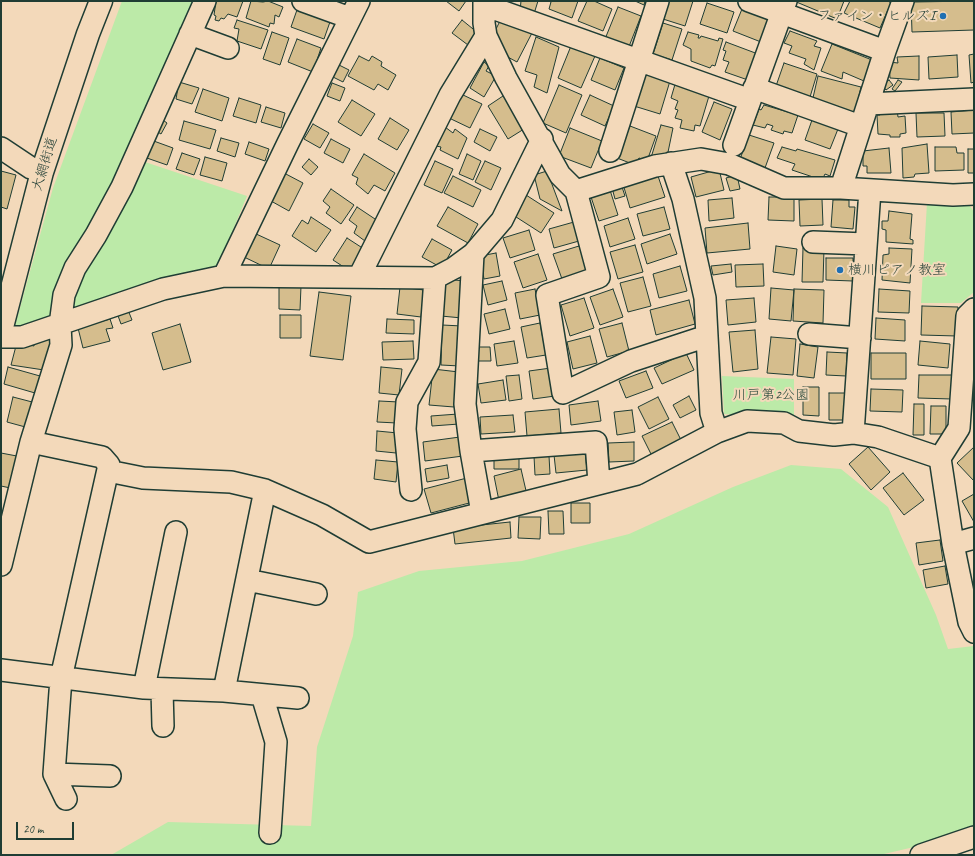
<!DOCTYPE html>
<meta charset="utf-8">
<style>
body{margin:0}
#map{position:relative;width:975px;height:856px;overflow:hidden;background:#f3d9ba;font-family:Caveat,sans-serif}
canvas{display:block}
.frame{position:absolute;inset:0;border:2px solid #1f3d34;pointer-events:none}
.scale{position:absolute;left:16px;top:822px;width:58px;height:18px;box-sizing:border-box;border:2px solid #1f3d34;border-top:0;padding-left:5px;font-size:12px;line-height:14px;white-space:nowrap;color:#1f3d34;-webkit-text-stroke:3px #f3d9ba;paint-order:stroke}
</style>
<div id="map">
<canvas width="975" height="856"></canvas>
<div class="frame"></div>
<div class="scale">20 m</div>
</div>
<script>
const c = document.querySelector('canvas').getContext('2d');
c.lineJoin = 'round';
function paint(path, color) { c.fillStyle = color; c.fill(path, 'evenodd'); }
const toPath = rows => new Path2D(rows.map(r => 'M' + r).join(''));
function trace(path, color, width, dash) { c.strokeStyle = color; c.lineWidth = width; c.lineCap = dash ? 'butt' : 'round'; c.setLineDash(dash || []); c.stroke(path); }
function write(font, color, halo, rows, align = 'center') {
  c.font = font + ' Caveat,"Klee One",sans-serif'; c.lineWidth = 4; c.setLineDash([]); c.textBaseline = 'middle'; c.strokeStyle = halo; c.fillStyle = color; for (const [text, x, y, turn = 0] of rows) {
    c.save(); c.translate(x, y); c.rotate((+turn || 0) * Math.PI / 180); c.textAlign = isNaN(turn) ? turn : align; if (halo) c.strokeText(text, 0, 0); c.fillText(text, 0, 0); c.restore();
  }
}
const green = toPath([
 [122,1,197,1,129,160,66,269,48,324,23,332,15,326,53,188],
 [142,161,247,196,216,271,69,315,78,275,108,235,126,192],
 [927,203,968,203,974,212,974,292,961,303,921,303],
 [722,376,794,379,794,418,782,414,747,410,734,415,724,414],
 [791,465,841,469,888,507,936,615,948,649,974,646,974,826,952,838,880,855,111,855,168,822,311,826,317,747,353,636,358,592,419,571,522,561,629,534,733,487]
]);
const building = toPath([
 [216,1,243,1,237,17,228,14,224,19,221,18,219,21,215,20,216,16,214,15,216,1],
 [251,1,263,2,268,1,283,7,279,17,275,15,274,24,270,23,269,27,246,18,251,1],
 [446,1,466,1,459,11,446,1],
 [521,1,538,1,533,17,520,11,521,1],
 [549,1,578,1,572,18,549,9,551,2,549,1],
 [587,1,594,1,612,9,603,31,578,21,587,1],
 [635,1,645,1,644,5,635,1],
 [668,1,693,1,685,26,663,19,668,1],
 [794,1,844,1,837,19,794,1],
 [850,1,888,1,891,3,880,28,844,13,850,1],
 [974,1,974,30,912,32,911,2,974,1],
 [707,3,734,12,727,33,700,24,707,3],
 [298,7,331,19,324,39,291,27,298,7],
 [618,7,641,16,628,49,605,39,618,7],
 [742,9,769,20,761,42,733,31,742,9],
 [501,19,532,33,517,62,504,55,494,33,501,19],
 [237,20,268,30,261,49,237,41,239,29,234,28,237,20],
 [462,20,478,33,468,45,452,33,462,20],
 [663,23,682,29,672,60,653,54,663,23],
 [790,31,817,41,814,46,821,48,814,70,804,64,806,59,789,53,792,46,784,43,790,31],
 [272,32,289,38,280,65,263,59,272,32],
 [688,32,699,35,698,38,700,38,701,36,718,41,719,38,723,39,715,66,712,65,710,68,691,61,691,49,683,45,688,32],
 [536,37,559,47,547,93,534,87,537,75,525,71,536,37],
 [297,39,321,48,313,72,288,62,297,39],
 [726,42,758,54,748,80,725,72,729,62,723,60,726,51,723,50,726,42],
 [832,44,872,60,864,81,843,72,842,79,821,71,832,44],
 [571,46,595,56,581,88,558,78,571,46],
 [974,54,974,82,971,83,969,55,974,54],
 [957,55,958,77,929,79,928,57,957,55],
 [359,56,369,61,372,56,382,62,381,66,396,75,388,90,378,84,374,90,348,76,359,56],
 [919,56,919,80,890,78,889,62,898,63,897,57,919,56],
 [600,58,624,68,615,90,591,80,600,58],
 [484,62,489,66,486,71,496,76,484,97,470,88,484,62],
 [784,63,817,74,810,97,776,86,784,63],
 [337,64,349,70,343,82,331,76,337,64],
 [644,74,670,81,660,114,634,106,644,74],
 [818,76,861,87,855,113,812,102,818,76],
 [889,80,893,85,886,90,882,85,889,80],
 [898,80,902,82,895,91,892,89,898,80],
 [676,81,709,96,700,126,695,125,694,131,680,128,682,120,675,118,678,110,675,109,678,101,671,98,676,81],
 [179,82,199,88,192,104,176,99,179,82],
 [332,83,345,88,340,101,327,96,332,83],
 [559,85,582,95,566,133,543,123,559,85],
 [203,89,229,98,222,121,195,112,203,89],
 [461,94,482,104,470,128,449,118,461,94],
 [506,94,524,129,508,139,488,106,506,94],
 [590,95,614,106,605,126,581,115,590,95],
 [239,98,261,105,256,123,233,116,239,98],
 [352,100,375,114,361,136,338,122,352,100],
 [714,102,732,109,720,140,702,132,714,102],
 [764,105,798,115,792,133,784,131,783,134,771,130,773,126,767,124,765,128,753,125,759,109,761,110,764,105],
 [266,107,285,113,281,128,261,122,266,107],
 [897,109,898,117,905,116,906,133,900,134,900,137,890,137,890,135,878,134,877,115,880,115,880,112,897,109],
 [974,110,974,133,952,134,951,112,974,110],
 [916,113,944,113,945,136,917,137,916,113],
 [160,118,167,123,161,134,153,129,160,118],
 [390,118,409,130,397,150,378,139,390,118],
 [812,120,838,129,830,149,805,140,812,120],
 [184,121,216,130,210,149,179,140,184,121],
 [313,124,329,133,320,148,304,139,313,124],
 [661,125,673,128,667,157,650,161,661,125],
 [630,126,656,136,647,161,639,158,635,165,617,158,630,126],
 [445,127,453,133,455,129,467,138,458,159,440,150,441,147,436,146,445,127],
 [570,128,602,141,591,168,559,156,570,128],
 [480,129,497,137,490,151,474,142,480,129],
 [749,135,774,143,765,168,740,159,749,135],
 [221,138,239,143,235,157,217,151,221,138],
 [331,139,350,149,343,163,324,153,331,139],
 [151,140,173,148,167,165,144,157,151,140],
 [249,142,269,149,265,161,245,154,249,142],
 [927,144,929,173,915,174,914,177,903,178,902,148,927,144],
 [782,147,796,151,797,149,835,160,830,176,825,174,822,180,792,170,795,164,777,158,782,147],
 [935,147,956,147,957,153,964,153,964,170,935,171,935,147],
 [889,148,891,173,867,173,867,166,863,166,863,151,889,148],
 [968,149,974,149,974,173,968,173,968,149],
 [182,153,200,159,194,175,176,169,182,153],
 [364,154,395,173,385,191,374,185,368,194,356,184,358,178,352,175,364,154],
 [467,154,481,161,473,180,459,174,467,154],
 [205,157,227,163,222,181,200,175,205,157],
 [309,159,318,167,311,175,302,167,309,159],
 [435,161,453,169,442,193,424,185,435,161],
 [485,161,501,168,491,190,475,182,485,161],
 [719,169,724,190,696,197,691,177,719,169],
 [1,171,16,175,7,209,1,207,1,171],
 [547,171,562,211,540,199,534,175,547,171],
 [284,173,303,183,289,211,271,201,284,173],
 [657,173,665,197,630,208,623,184,657,173],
 [737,175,740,189,730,191,726,178,737,175],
 [453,176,481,190,473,207,444,193,453,176],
 [620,181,625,196,615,199,611,184,620,181],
 [609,187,618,215,599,221,590,194,609,187],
 [331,189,354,205,341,224,326,213,330,207,323,201,331,189],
 [526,195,554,213,541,233,513,215,526,195],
 [769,197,794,197,794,221,768,220,769,197],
 [732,198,734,218,709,221,708,200,732,198],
 [822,199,823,225,800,226,799,200,822,199],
 [833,200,849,200,849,207,855,207,853,229,831,227,833,200],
 [357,207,378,221,365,241,354,233,357,226,349,220,357,207],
 [448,207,478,224,468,243,437,226,448,207],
 [664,207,670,229,643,236,637,214,664,207],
 [889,211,912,214,910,239,913,240,913,244,886,242,886,230,882,229,882,221,888,221,889,211],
 [311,217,331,230,316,252,292,236,302,220,308,224,311,217],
 [628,218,635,239,610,247,604,226,628,218],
 [574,222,579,241,554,248,549,229,574,222],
 [748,223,750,249,707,253,705,228,748,223],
 [529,230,535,250,510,258,503,238,529,230],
 [254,233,280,245,269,269,244,257,254,233],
 [670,234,677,254,647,264,641,244,670,234],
 [347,238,364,249,350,271,333,260,347,238],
 [432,239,452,250,442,268,422,257,432,239],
 [635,245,643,272,618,279,610,252,635,245],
 [579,246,588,271,562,279,553,254,579,246],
 [776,246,797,249,794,275,773,272,776,246],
 [803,248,824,249,823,282,802,282,803,248],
 [889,248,912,249,910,283,882,280,883,255,889,254,889,248],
 [496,253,500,276,484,279,480,256,496,253],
 [538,254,547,280,523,288,514,262,538,254],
 [826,258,853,258,853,281,826,280,826,258],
 [731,264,732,272,713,275,711,266,731,264],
 [763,264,764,286,736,287,735,265,763,264],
 [680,266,687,291,659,298,653,274,680,266],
 [643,277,651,306,628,312,620,283,643,277],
 [444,279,465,281,462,318,441,316,444,279],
 [502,281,507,300,488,305,483,285,502,281],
 [279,285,301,286,300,310,279,309,279,285],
 [400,287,424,290,421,317,397,314,400,287],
 [771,288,794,290,791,321,769,319,771,288],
 [535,289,540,315,520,319,515,293,535,289],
 [613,289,623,317,600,325,590,297,613,289],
 [794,289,824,290,823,323,793,321,794,289],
 [879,289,910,291,909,313,878,312,879,289],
 [319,292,351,296,343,360,310,356,319,292],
 [584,298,594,328,570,336,561,305,584,298],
 [754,298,756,322,728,325,726,300,754,298],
 [689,300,695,324,656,335,650,310,689,300],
 [922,306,958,307,957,336,921,335,922,306],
 [505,309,510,329,489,334,484,314,505,309],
 [128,310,132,320,121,324,117,313,128,310],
 [280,315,301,315,301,338,280,338,280,315],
 [876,318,905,320,905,341,875,339,876,318],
 [110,319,113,328,106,329,110,341,83,348,78,328,110,319],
 [387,319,414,320,414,334,386,333,387,319],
 [540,323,546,355,527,358,521,327,540,323],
 [622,323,629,351,607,357,599,329,622,323],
 [180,324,191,362,163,370,152,333,180,324],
 [442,325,462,326,460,366,441,365,442,325],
 [755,330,758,369,733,372,729,332,755,330],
 [52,335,44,370,11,365,17,342,34,346,33,337,52,335],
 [590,336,597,363,573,369,567,342,590,336],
 [771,337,796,339,793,375,767,373,771,337],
 [413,341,414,359,383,360,382,342,413,341],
 [514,341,518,363,497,366,494,344,514,341],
 [920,341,950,344,948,368,918,365,920,341],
 [800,344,818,347,814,378,797,376,800,344],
 [476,347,490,347,491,361,476,361,476,347],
 [827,352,847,353,846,376,826,375,827,352],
 [686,353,694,370,662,384,654,368,686,353],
 [871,353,906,353,906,379,871,379,871,353],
 [8,367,40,376,35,393,4,384,8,367],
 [381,367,402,369,399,395,379,393,381,367],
 [551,368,555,396,533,399,529,371,551,368],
 [433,369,459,372,454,407,429,405,433,369],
 [646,371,653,388,626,398,619,381,646,371],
 [519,375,522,399,509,401,506,376,519,375],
 [919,375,953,375,952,399,918,398,919,375],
 [503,380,506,400,481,403,478,384,503,380],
 [803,387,819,387,819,416,803,415,803,387],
 [871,389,903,390,902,412,870,411,871,389],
 [829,393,845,393,846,420,829,420,829,393],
 [689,396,696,410,680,418,673,405,689,396],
 [13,397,36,403,29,428,7,422,13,397],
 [658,397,669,419,649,429,638,407,658,397],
 [379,401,399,402,397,423,377,422,379,401],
 [598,401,601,421,571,425,569,405,598,401],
 [914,404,924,404,924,435,913,435,914,404],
 [931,406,946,406,946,434,930,434,931,406],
 [559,409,561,433,527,436,525,412,559,409],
 [632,410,635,432,617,435,614,412,632,410],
 [458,414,459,424,432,426,431,416,458,414],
 [513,415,515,432,481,434,480,417,513,415],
 [672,422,682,442,652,456,642,436,672,422],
 [377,431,398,433,396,453,376,451,377,431],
 [460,437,463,456,425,461,423,442,460,437],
 [634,442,634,461,609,462,608,443,634,442],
 [868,447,890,472,871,490,849,464,868,447],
 [974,447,974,481,957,463,974,447],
 [585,452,587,470,556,473,554,455,585,452],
 [1,453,22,457,15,489,1,486,1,453],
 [534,456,549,456,550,474,535,475,534,456],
 [494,458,519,458,519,469,494,469,494,458],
 [376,460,398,462,396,482,374,479,376,460],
 [447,465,449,478,427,482,425,469,447,465],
 [521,469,527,495,499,501,494,476,521,469],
 [903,473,924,500,904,515,883,488,903,473],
 [467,478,473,502,431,513,424,489,467,478],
 [974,494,974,522,962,501,974,494],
 [571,503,590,503,590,523,571,523,571,503],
 [548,511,563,511,564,534,549,534,548,511],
 [519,517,541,517,540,539,518,538,519,517],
 [510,522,511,538,455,544,453,528,510,522],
 [940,540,943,561,919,565,916,543,940,540],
 [945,566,948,584,926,588,923,570,945,566]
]);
const minor = toPath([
 [303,1,350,18],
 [484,1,484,23,486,36,506,78,560,175,576,191,655,166,701,159,729,164,784,188,841,188,953,195,974,194],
 [749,1,885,51],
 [484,5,750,100],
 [190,34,228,48],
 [754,88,860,126],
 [868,104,974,99],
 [734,145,786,1],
 [1,148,31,168,42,172],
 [610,151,658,1],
 [671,163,683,199,705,298,711,413,717,432],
 [841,188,885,51,903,1],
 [576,191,599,277,547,295,563,393,631,361,707,336],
 [813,242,866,244],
 [473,254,465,404,471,451,482,513],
 [224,276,288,143,359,1],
 [359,277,450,95,486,36],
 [974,309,967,316,959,428,940,458,953,544,969,622,974,632],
 [809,334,860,338],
 [1,337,22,337,163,289,224,276,435,278,454,268,473,254,502,220,542,139],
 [853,433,870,190],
 [31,442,102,457,109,465,61,678,54,774,66,799],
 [471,451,596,442,599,483],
 [108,471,143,478,231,482,265,490,322,515,369,542,637,474,717,432,747,421,784,423,799,431,834,435,853,433,878,437,940,458],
 [411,490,405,429,407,402,429,362,435,278],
 [953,544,974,538],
 [1,565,31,442,61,345,60,325,64,295,75,268,96,235,122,187,205,1],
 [247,580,316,594],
 [1,670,144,688,224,691,298,698],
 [144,688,176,532],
 [162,690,163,726],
 [224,691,265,490],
 [262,695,276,742,270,833],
 [54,774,110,776],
 [921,855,974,837]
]);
const major = toPath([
 [1,331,42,172,88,34,101,1]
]);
const markers = [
 [943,16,4,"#1f6fb2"],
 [840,270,4,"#1f6fb2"]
];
const poiNames = [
 ["ファイン・ヒルズI",935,16],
 ["横川ピアノ教室",848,270,"left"]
];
const streetNames = [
 ["大網街道",45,164,-73]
];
const parkNames = [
 ["川戸第2公園",771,395]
];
paint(green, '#bceaa8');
paint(building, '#d5bd8d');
trace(building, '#1f3d34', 1);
trace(minor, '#1f3d34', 24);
trace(major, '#1f3d34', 25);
trace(minor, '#f3d9ba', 21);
trace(major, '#f3d9ba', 22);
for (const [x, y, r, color] of markers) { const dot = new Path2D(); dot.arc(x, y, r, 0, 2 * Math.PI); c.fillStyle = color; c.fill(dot); trace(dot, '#f3d9ba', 1.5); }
write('14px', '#1f3d34', '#f3d9ba', poiNames, 'right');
write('14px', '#1f3d34', '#f3d9ba', streetNames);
write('14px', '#2f4e40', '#f3d9ba', parkNames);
</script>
